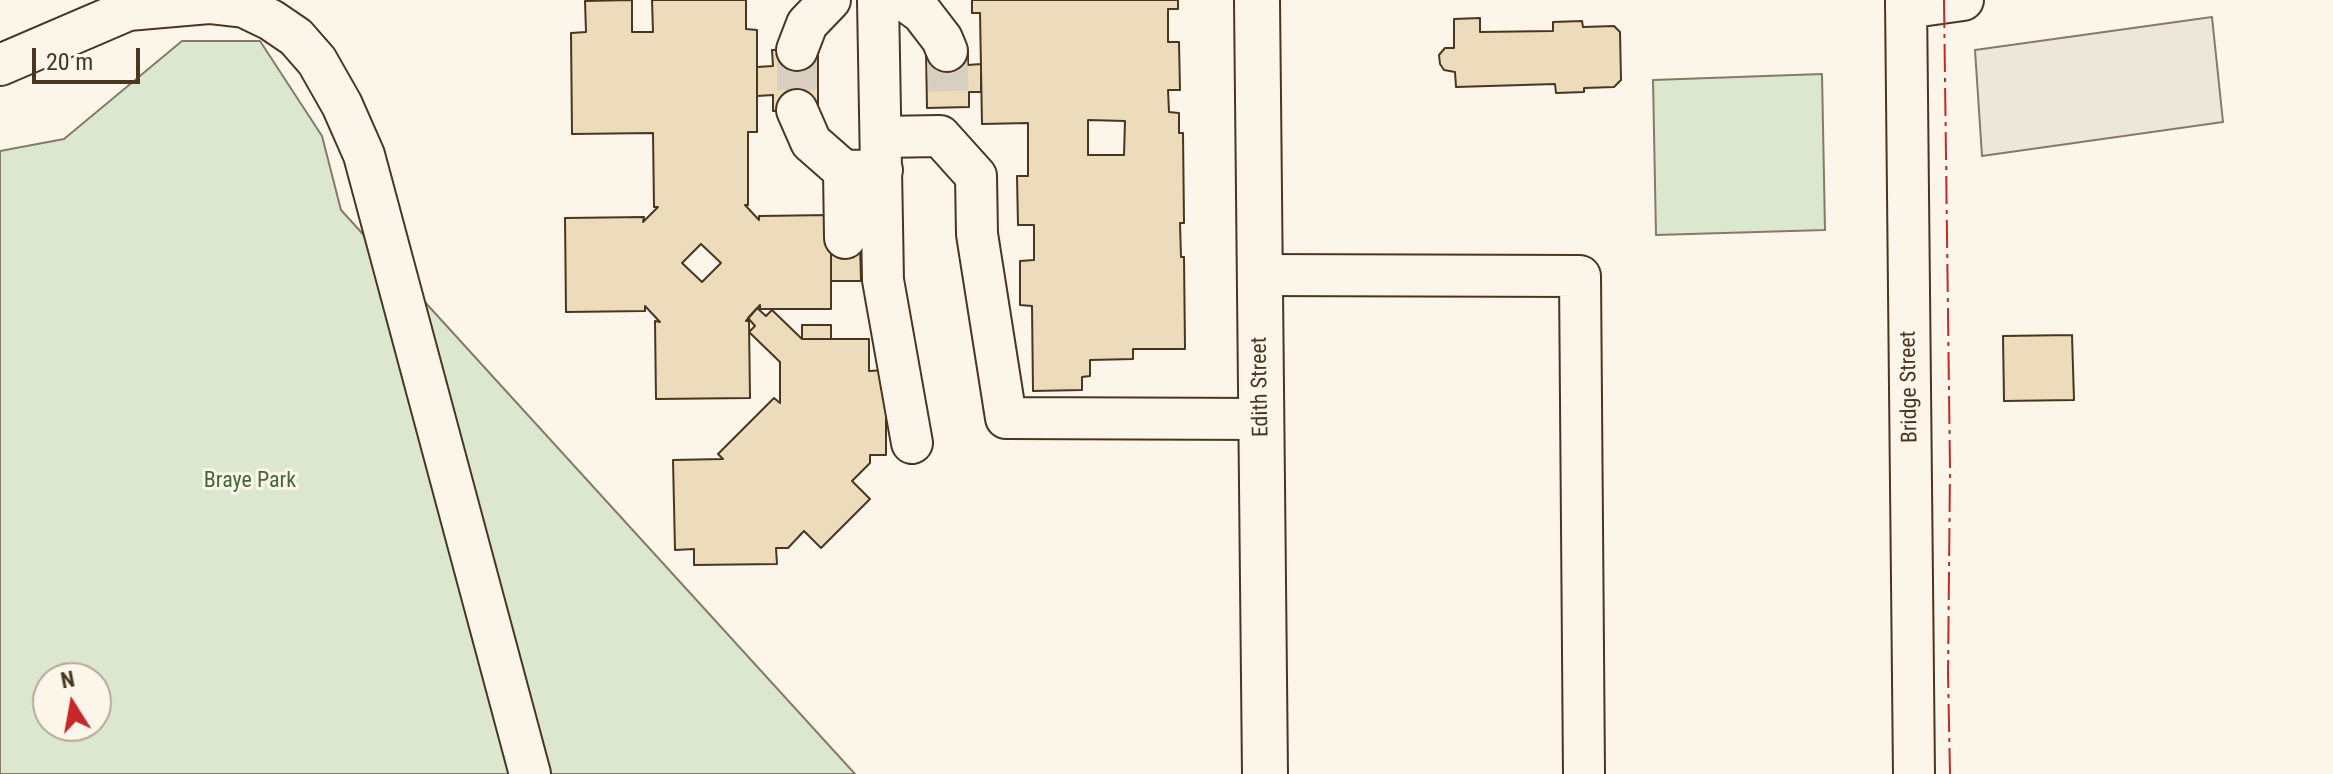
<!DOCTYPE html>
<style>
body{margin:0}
#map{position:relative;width:2333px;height:774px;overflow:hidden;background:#fbf6e9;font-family:"Roboto Condensed",sans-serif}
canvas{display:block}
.north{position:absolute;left:32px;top:662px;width:80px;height:80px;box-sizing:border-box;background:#fbf6e9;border:2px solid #b4a999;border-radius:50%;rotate:349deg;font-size:22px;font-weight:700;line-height:32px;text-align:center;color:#4a3520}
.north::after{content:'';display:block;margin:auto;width:28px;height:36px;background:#c62828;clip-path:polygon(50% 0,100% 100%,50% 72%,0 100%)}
.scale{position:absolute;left:32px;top:48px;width:108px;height:36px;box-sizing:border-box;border:4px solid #4a3520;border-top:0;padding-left:10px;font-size:24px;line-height:28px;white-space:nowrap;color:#4a3520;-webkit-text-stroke:6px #fbf6e9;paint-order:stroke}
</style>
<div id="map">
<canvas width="2333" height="774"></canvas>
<div class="north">N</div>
<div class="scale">20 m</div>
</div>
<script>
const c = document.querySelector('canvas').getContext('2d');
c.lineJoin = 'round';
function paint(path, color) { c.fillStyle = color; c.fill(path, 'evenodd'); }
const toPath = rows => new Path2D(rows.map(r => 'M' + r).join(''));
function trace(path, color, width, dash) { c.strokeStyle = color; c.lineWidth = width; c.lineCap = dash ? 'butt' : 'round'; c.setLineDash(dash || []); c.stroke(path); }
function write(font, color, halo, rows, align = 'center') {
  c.font = font + ' "Roboto Condensed",sans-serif'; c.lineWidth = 6; c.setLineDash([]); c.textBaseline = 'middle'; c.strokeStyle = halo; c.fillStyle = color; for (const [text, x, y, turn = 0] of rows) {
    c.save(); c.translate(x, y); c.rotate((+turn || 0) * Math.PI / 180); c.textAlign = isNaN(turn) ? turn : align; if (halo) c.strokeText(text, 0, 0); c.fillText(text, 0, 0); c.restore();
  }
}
const green = toPath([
 [182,41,260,41,322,136,341,210,855,774,0,774,0,151,64,139,182,41],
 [48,678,96,678,96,726,48,726,48,678],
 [1822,74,1825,230,1656,235,1653,80,1822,74]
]);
const parking = toPath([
 [2212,17,2223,122,1982,156,1975,50,2212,17]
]);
const building = toPath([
 [632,0,632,32,653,32,652,0,746,0,746,29,757,30,757,132,748,132,748,205,745,205,759,220,759,216,831,215,831,309,760,309,760,305,746,321,749,321,750,398,656,399,655,321,660,322,645,306,645,311,566,312,565,218,644,217,643,222,658,207,654,207,653,133,572,134,571,33,586,32,585,1,632,0],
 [701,244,721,263,702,282,682,263,701,244],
 [972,0,1178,0,1178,9,1168,9,1168,42,1179,42,1180,90,1168,90,1169,112,1179,113,1179,133,1183,133,1184,223,1180,223,1181,257,1184,257,1185,349,1133,349,1133,359,1090,360,1090,376,1082,377,1082,390,1033,391,1032,306,1020,305,1020,261,1034,260,1034,225,1018,225,1017,176,1028,176,1028,123,982,124,980,13,972,13,972,0],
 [1088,120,1125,121,1124,155,1088,155,1088,120],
 [1480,18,1480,32,1553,31,1553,22,1582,21,1583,27,1614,26,1620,32,1621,80,1614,87,1584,88,1584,92,1556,93,1555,84,1456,87,1455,72,1444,70,1440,64,1439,55,1445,48,1454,48,1454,19,1480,18],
 [818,49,818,110,773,111,773,95,757,96,757,67,773,66,772,50,818,49],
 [926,51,968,51,968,65,981,64,981,92,969,92,969,107,927,108,926,51],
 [831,243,860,243,861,281,831,281,831,243],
 [757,308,766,316,772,310,802,339,869,339,869,371,886,370,886,455,870,455,870,463,852,481,870,499,821,548,804,531,788,548,776,548,777,564,694,565,694,549,675,550,673,460,723,459,718,454,774,398,780,403,780,362,749,332,755,326,748,318,757,308],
 [802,325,831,325,831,339,802,339,802,325],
 [2072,335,2074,400,2004,401,2003,336,2072,335]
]);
const minorTunnel = toPath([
 [797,50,797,110],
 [947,51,949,107]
]);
const minor = toPath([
 [878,0,883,280,912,443],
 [904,0,922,13,942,39,947,51],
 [1906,0,1914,774],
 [1906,8,1963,0],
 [797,50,807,24,830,0],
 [0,65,128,10,209,3,244,7,271,20,296,37,317,61,342,105,364,155,530,774],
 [797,110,811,142,844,171,882,170],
 [881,137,940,136,976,176,977,234,1006,418,1262,419],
 [844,171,845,238],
 [1259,275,1580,276,1584,774]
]);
const major = toPath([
 [1257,0,1265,774]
]);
const power = toPath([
 [1944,0,1950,470,1948,674,1950,774]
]);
const streetNames = [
 ["Edith Street",1261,387,-91],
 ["Bridge Street",1910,387,-91]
];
const parkNames = [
 ["Braye Park",250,481]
];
paint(green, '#dce7d0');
trace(green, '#887966', 2);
paint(parking, '#ede7d9');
trace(parking, '#887966', 2);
paint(building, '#ecdcbc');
trace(building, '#4a3520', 2);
trace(minorTunnel, '#d8cfc1', 40, [40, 20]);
trace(minor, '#4a3520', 44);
trace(major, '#4a3520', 48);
trace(minor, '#fbf6e9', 40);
trace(major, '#fbf6e9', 44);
trace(power, '#c62828', 2, [28, 6, 4, 6]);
write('22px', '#4a3520', '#fbf6e9', streetNames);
write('22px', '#436837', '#fbf6e9', parkNames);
</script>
